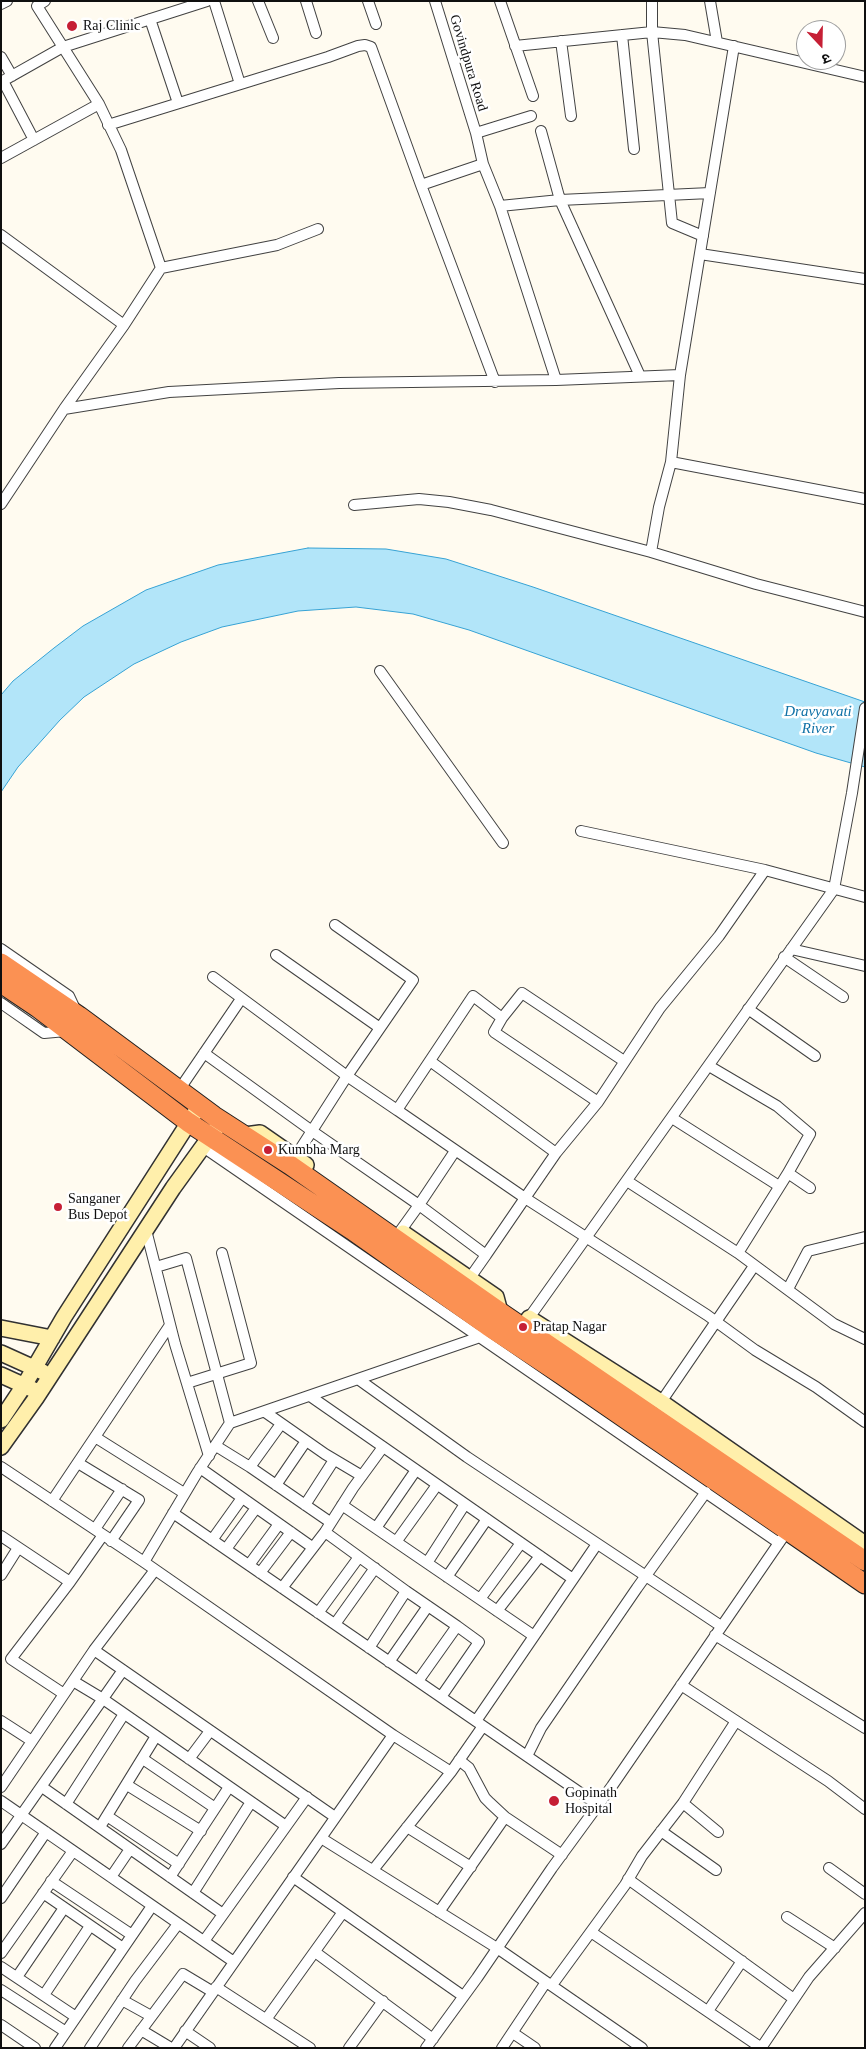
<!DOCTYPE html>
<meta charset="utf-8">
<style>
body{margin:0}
#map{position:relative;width:866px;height:2049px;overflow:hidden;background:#fffbf0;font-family:"Times New Roman","Noto Sans Devanagari",serif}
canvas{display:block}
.frame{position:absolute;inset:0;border:2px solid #0f0f0f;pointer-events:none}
.north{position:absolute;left:796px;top:20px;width:50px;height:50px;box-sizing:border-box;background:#fff;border:1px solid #9f9f9f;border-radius:50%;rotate:159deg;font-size:14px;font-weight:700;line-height:20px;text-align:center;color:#0f0f0f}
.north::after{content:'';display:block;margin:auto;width:18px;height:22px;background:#c61f35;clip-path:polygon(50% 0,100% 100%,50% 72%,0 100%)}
</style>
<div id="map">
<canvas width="866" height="2049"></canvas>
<div class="frame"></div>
<div class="north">उ</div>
</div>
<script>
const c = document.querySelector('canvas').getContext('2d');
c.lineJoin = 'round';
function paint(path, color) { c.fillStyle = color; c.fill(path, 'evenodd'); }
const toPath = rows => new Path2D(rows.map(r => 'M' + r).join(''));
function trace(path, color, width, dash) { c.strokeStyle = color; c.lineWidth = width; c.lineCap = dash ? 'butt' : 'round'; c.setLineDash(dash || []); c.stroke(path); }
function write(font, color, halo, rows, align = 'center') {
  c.font = font + ' "Times New Roman",serif'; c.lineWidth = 5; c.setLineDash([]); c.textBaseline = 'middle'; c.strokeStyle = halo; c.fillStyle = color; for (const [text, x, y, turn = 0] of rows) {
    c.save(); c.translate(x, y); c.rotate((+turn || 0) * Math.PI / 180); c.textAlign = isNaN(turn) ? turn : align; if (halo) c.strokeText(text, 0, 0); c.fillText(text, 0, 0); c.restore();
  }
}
const water = toPath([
 [308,548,386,549,446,559,533,587,865,702,865,767,816,753,469,630,413,614,356,607,298,611,222,627,181,642,134,664,84,697,60,720,18,767,1,792,1,695,13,681,54,648,83,626,146,590,218,565,308,548]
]);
const street = toPath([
 [45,1,37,6,99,104,121,150,161,268],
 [214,1,240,84],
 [258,1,273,38],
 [306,1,316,33],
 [368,1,376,24],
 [435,1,476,133,483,164,500,206,556,380],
 [500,1,533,96],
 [652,1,652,32,672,223,703,236],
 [710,1,717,42],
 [1,4,7,1],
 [150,19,178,103],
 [622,35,634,149],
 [561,41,571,116],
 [515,46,652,32,685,35,865,77],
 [1,57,12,76],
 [3,81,34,140],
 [1,82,63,47,207,1],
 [108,125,328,57,358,46,365,45,371,47,421,185,495,382],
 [541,131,560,200,640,376],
 [476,133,531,116],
 [1,158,99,104],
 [421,185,483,164],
 [500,206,560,200,710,193],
 [1,235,124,325],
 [700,254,865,279],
 [680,375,734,46],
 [64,409,169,392,339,383,556,380,680,375,671,462,865,499],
 [1,504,64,409,124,325,161,268,277,245,318,229],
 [354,505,419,499,449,502,491,510,651,552,756,584,865,612],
 [651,552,659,507,671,462],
 [380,671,503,843],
 [581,831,765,870,865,897],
 [1,949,69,996,76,1011],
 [791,949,865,966],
 [276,955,380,1028],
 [784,957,843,997],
 [213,977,347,1076,397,1110,473,996,502,1018],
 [1,1003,44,1033,66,1031],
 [748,1009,815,1056],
 [204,1053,312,1131,419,1205,455,1151],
 [430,1061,556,1153],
 [709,1066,777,1106,810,1134,788,1173,810,1188],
 [179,1090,241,999],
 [598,1102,494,1032,502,1018,522,993,624,1061],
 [397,1110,525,1198,556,1153,598,1102,660,1008,719,936,765,870],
 [672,1118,779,1186],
 [203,1147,779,1543],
 [292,1162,347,1076,413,980,335,925],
 [627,1181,738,1253,834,1324,865,1339],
 [146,1230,175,1344,209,1456],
 [396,1237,419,1205,486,1255,525,1198,707,1315,755,1350,816,1387,865,1422],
 [738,1253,788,1173],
 [156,1267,186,1258,230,1423],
 [467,1282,486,1255],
 [788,1289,808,1251,865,1237],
 [526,1322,834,889,852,793,865,708],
 [358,1379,467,1457,721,1626],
 [187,1383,251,1363,222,1253],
 [310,1396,573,1579],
 [661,1402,754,1266],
 [265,1412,325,1454,362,1476],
 [281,1424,250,1467,330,1522],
 [95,1437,184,1493],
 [216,1446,250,1467],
 [78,1463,139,1500,111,1541],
 [1,1467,144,1562,393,1735,451,1772],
 [200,1468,312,1547],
 [276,1485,306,1441],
 [52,1501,170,1325],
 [305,1505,334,1460],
 [342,1505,534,1636],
 [173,1513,598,1805],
 [376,1528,416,1470],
 [95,1529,122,1489],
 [325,1532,406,1591,457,1626,418,1681],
 [1,1536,70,1582,11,1659,64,1694],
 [212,1540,242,1498],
 [396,1542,437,1485],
 [226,1549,256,1508],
 [144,1562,197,1473,230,1423,480,1337,482,1334],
 [427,1563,465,1504],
 [249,1565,279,1524],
 [260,1573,291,1532],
 [1,1575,18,1548],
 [447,1577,487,1519],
 [70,1582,103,1535],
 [282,1588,325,1532,353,1488,383,1447],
 [480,1599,521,1543],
 [497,1611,540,1556],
 [318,1613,359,1557],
 [335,1624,375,1568],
 [715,1635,865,1728],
 [369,1648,406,1591],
 [94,1650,335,1817],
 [389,1662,428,1606],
 [73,1681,103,1699,286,1826],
 [681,1685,828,1781,865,1809],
 [441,1697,479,1642,457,1626],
 [1,1721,32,1741],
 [476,1721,597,1544],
 [527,1756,541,1728,637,1588,706,1492],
 [143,1759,215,1808],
 [189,1759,210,1731],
 [459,1760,469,1768,485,1798,490,1803,505,1817,562,1855],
 [127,1785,201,1831],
 [1,1787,94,1650,155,1570],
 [42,1787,223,1914],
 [1,1801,234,1962],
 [683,1803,718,1832],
 [66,1804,124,1714],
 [107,1816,179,1864],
 [100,1827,156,1736],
 [407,1827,471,1867],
 [661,1831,716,1870],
 [321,1838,497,1948,642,2048],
 [1,1844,123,1670],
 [829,1868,865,1894],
 [373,1870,451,1772,483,1726],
 [111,1877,130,1849],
 [170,1877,229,1787],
 [293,1877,463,1996],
 [628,1879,794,1999],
 [51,1881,132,1935],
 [43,1893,123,1948],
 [193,1893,251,1802],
 [1,1898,46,1832],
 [439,1912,505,1817],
 [787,1917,835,1948],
 [591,1932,760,2047],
 [204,1941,307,1797],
 [315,1952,433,2039],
 [1,1953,73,1851],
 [1,1967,76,2017],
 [17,1977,64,1908],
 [552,1985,625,1885,642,1856,683,1803,736,1721],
 [216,1987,310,2048],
 [1,1990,66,2032],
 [44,1995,90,1926],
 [122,2000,151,2016],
 [708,2011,742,1961],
 [267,2018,343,1912],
 [1,2025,35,2048],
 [141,2030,171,2048],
 [185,2031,210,2048],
 [513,2033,535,2048],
 [55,2048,152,1906],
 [90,2048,135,1981,178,1924],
 [128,2048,183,1974,213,1992],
 [174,2048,393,1735],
 [349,2048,383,2001],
 [426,2048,477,1978,552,1868,612,1786,783,1537],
 [502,2048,546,1982],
 [761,2048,809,1977,865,1913]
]);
const secondary = toPath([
 [245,1135,260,1133,306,1165],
 [403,1233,496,1297,500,1312],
 [529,1318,661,1402,865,1544],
 [1,1328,52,1338],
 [1,1353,43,1372],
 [1,1375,34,1390],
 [1,1420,25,1384,64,1317,200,1105],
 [1,1447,36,1398,173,1188,217,1127]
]);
const highway = toPath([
 [1,963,79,1016,214,1116,290,1165,500,1312,865,1561],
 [1,983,38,1008,188,1122,352,1230,488,1326,562,1375,865,1584]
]);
const markers = [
 [72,26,6,"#c61f35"],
 [268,1150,5,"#c61f35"],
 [58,1207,5,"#c61f35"],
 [523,1327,5,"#c61f35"],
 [554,1801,6,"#c61f35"]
];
const poiNames = [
 ["Raj Clinic",83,26],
 ["Kumbha Marg",278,1150],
 ["Sanganer",68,1199],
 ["Bus Depot",68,1215],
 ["Pratap Nagar",533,1327],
 ["Gopinath",565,1793],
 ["Hospital",565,1809]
];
const streetNames = [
 ["Govindpura Road",468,63,73]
];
const waterNames = [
 ["Dravyavati",818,712],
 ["River",818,729]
];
paint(water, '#b2e5f9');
trace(water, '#36a2d4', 1);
trace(street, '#424242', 12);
trace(secondary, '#313131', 18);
trace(highway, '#202020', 21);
trace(street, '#fff', 10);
trace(secondary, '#ffefab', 15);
trace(highway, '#fb9153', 19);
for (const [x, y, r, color] of markers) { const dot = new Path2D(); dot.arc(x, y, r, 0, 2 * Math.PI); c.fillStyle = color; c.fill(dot); trace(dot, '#fff', 2); }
write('14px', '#0f0f0f', '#fff', poiNames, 'left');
write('14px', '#0f0f0f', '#fff', streetNames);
write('italic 15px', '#1172a7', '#fff', waterNames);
</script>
